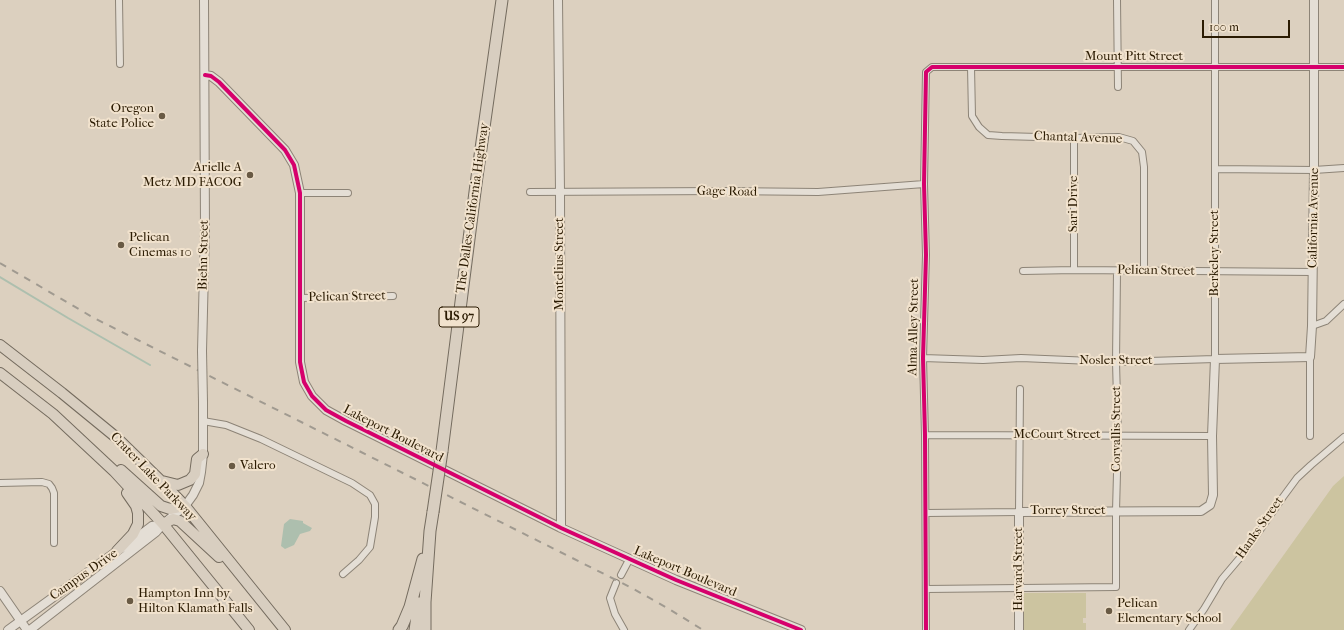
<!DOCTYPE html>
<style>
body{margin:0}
#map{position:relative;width:1344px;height:630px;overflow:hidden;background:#dcd0bf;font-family:"IM FELL French Canon",serif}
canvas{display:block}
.scale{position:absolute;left:1202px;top:20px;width:88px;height:18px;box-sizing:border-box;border:2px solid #2b1b02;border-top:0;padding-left:5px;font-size:12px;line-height:14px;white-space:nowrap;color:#2b1b02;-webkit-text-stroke:3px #f1e2cd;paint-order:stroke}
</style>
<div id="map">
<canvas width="1344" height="630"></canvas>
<div class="scale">100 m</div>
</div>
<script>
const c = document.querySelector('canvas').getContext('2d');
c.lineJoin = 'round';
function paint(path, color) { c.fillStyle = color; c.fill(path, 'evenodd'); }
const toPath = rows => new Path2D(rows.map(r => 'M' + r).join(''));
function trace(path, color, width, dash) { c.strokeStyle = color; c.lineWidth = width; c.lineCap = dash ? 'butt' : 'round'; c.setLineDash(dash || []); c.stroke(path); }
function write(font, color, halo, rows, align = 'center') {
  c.font = font + ' "IM FELL French Canon",serif'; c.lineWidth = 4; c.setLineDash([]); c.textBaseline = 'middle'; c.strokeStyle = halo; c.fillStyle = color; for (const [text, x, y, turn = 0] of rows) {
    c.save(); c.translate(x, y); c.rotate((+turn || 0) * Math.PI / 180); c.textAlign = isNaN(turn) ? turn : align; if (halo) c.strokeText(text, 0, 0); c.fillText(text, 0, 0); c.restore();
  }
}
const green = toPath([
 [1344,476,1344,630,1230,630,1333,486],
 [1023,593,1086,593,1086,618,1083,618,1083,623,1086,623,1086,630,1023,630]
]);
const water = toPath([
 [290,519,303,521,303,523,312,528,310,531,300,534,294,545,285,549,281,546,284,524]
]);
const stream = toPath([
 [0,277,68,318,150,365]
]);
const minor = toPath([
 [119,0,120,64],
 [1117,0,1118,87],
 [971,67,972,116,979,127,988,135,1002,136,1074,138,1119,137,1133,141,1142,152,1144,167,1144,271],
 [1074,138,1074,270],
 [1215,169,1314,170,1344,168],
 [530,192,722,191,818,192,924,184],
 [300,193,348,193],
 [1023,271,1074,270,1313,272],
 [300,298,393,296],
 [1312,326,1326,321,1344,304],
 [1310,357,1310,436],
 [923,358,983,360,1021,358,1116,362,1215,359,1215,0],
 [203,421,226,425,261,439,352,483,370,495,375,504,375,517,370,547,359,560,343,574],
 [925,435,1212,436],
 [0,483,42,482,49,484,52,488,54,493,54,543],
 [926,513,1019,512,1020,389],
 [621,575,629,560],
 [616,583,610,598,615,614,624,630],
 [926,589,1116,587,1116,511,1118,435,1116,362,1117,271],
 [926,630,925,435,923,358,926,255,924,184,926,72,932,67,1344,67],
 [1189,630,1204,609,1222,579,1244,553,1283,497,1297,478,1311,465,1344,437]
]);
const tertiary = toPath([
 [558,0,560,191,561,528],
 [205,75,211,76,219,82,285,150,294,165,300,193,300,362,304,382,312,396,326,410,346,421,561,528,676,580,801,630],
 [202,351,205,230,204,0],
 [0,591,27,630],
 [8,630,117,551,127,545,152,526,163,524],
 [30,630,156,532,163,524,185,506,193,495,199,483,201,472,203,454,203,402],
 [1019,630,1019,512,1201,511,1210,505,1213,495,1212,436,1215,359,1310,357,1312,326,1314,170,1314,0]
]);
const primary = toPath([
 [0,345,62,393,117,438,160,480,185,506,285,630],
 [0,373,53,414,114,471,163,524,249,630],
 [121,470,161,506,170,509,185,506],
 [162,481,178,485,190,480,195,474,197,459,203,454],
 [163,524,173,519,180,521,219,557],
 [117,551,133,534,138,524,138,513,136,506,127,493]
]);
const trunk = toPath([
 [442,451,476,184,502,0],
 [399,630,402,626,410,607,423,559],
 [415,630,419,603],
 [425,630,425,602,430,531,433,512]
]);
const rail = toPath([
 [0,263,94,318,632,588,669,609,703,630]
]);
const tertiaryBridge = toPath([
 [202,351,203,402]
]);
const trunkBridge = toPath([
 [433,512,442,451]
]);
const cycleway = toPath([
 [205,75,211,76,219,82,285,150,294,165,300,193,300,362,304,382,312,396,326,410,346,421,561,528,676,580,801,630],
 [926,630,925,435,923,358,926,255,924,184,926,72,932,67,1344,67]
]);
const markers = [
 [162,116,4,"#695a44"],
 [250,175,4,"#695a44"],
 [121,245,4,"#695a44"],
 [232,466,4,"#695a44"],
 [130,601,4,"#695a44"],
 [1109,611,4,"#695a44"]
];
const shields = [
 [459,317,40]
];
const shieldNames = [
 ["US 97",459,317]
];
const streetNames = [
 ["Mount Pitt Street",1134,57],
 ["Chantal Avenue",1078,138,2],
 ["Gage Road",727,192,1],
 ["Sari Drive",1074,204,-90],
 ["The Dalles-California Highway",473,208,-82],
 ["California Avenue",1314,218,-89],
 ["Berkeley Street",1215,253,-90],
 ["Biehn Street",204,255,-89],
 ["Montelius Street",560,264,-90],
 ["Pelican Street",1156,271,1],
 ["Pelican Street",347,297,-1],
 ["Alma Alley Street",914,327,-89],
 ["Nosler Street",1116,361],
 ["Corvallis Street",1117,429,-90],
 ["Lakeport Boulevard",393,434,27],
 ["McCourt Street",1057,435],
 ["Crater Lake Parkway",153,477,46],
 ["Torrey Street",1068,511],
 ["Hanks Street",1260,528,-55],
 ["Harvard Street",1019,569,-90],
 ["Lakeport Boulevard",685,572,23],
 ["Campus Drive",84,575,-35]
];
const poiNames = [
 ["Oregon",154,109,"right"],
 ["State Police",154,124,"right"],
 ["Arielle A",242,168,"right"],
 ["Metz MD FACOG",242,183,"right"],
 ["Pelican",129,238],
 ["Cinemas 10",129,253],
 ["Valero",240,466],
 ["Hampton Inn by",138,594],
 ["Hilton Klamath Falls",138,609],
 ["Pelican",1117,604],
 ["Elementary School",1117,619]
];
paint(green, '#ccc4a0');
paint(water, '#adbfae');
trace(stream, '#adbfae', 2);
trace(minor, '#8d8477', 8);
trace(tertiary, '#8d8477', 10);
trace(primary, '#746b5e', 12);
trace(trunk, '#746b5e', 13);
trace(minor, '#e4ded5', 6);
trace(tertiary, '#e4ded5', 8);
trace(primary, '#d8cec0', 10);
trace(trunk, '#d8cec0', 11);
trace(rail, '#a09a90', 2, [7, 7]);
trace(tertiaryBridge, '#8d8477', 10, []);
trace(trunkBridge, '#746b5e', 13, []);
trace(tertiaryBridge, '#e4ded5', 8);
trace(trunkBridge, '#d8cec0', 11);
trace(cycleway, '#d6006c', 4);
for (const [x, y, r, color] of markers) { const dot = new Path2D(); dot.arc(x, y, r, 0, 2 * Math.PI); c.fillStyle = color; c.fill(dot); trace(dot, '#f1e2cd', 1.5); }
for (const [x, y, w] of shields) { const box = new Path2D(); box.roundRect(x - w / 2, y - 10, w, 20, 3); c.fillStyle = '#f1e2cd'; c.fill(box); trace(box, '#2b1b02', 1); }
write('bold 12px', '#2b1b02', null, shieldNames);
write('13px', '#2b1b02', '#f1e2cd', streetNames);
write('13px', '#2b1b02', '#f1e2cd', poiNames, 'left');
</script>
